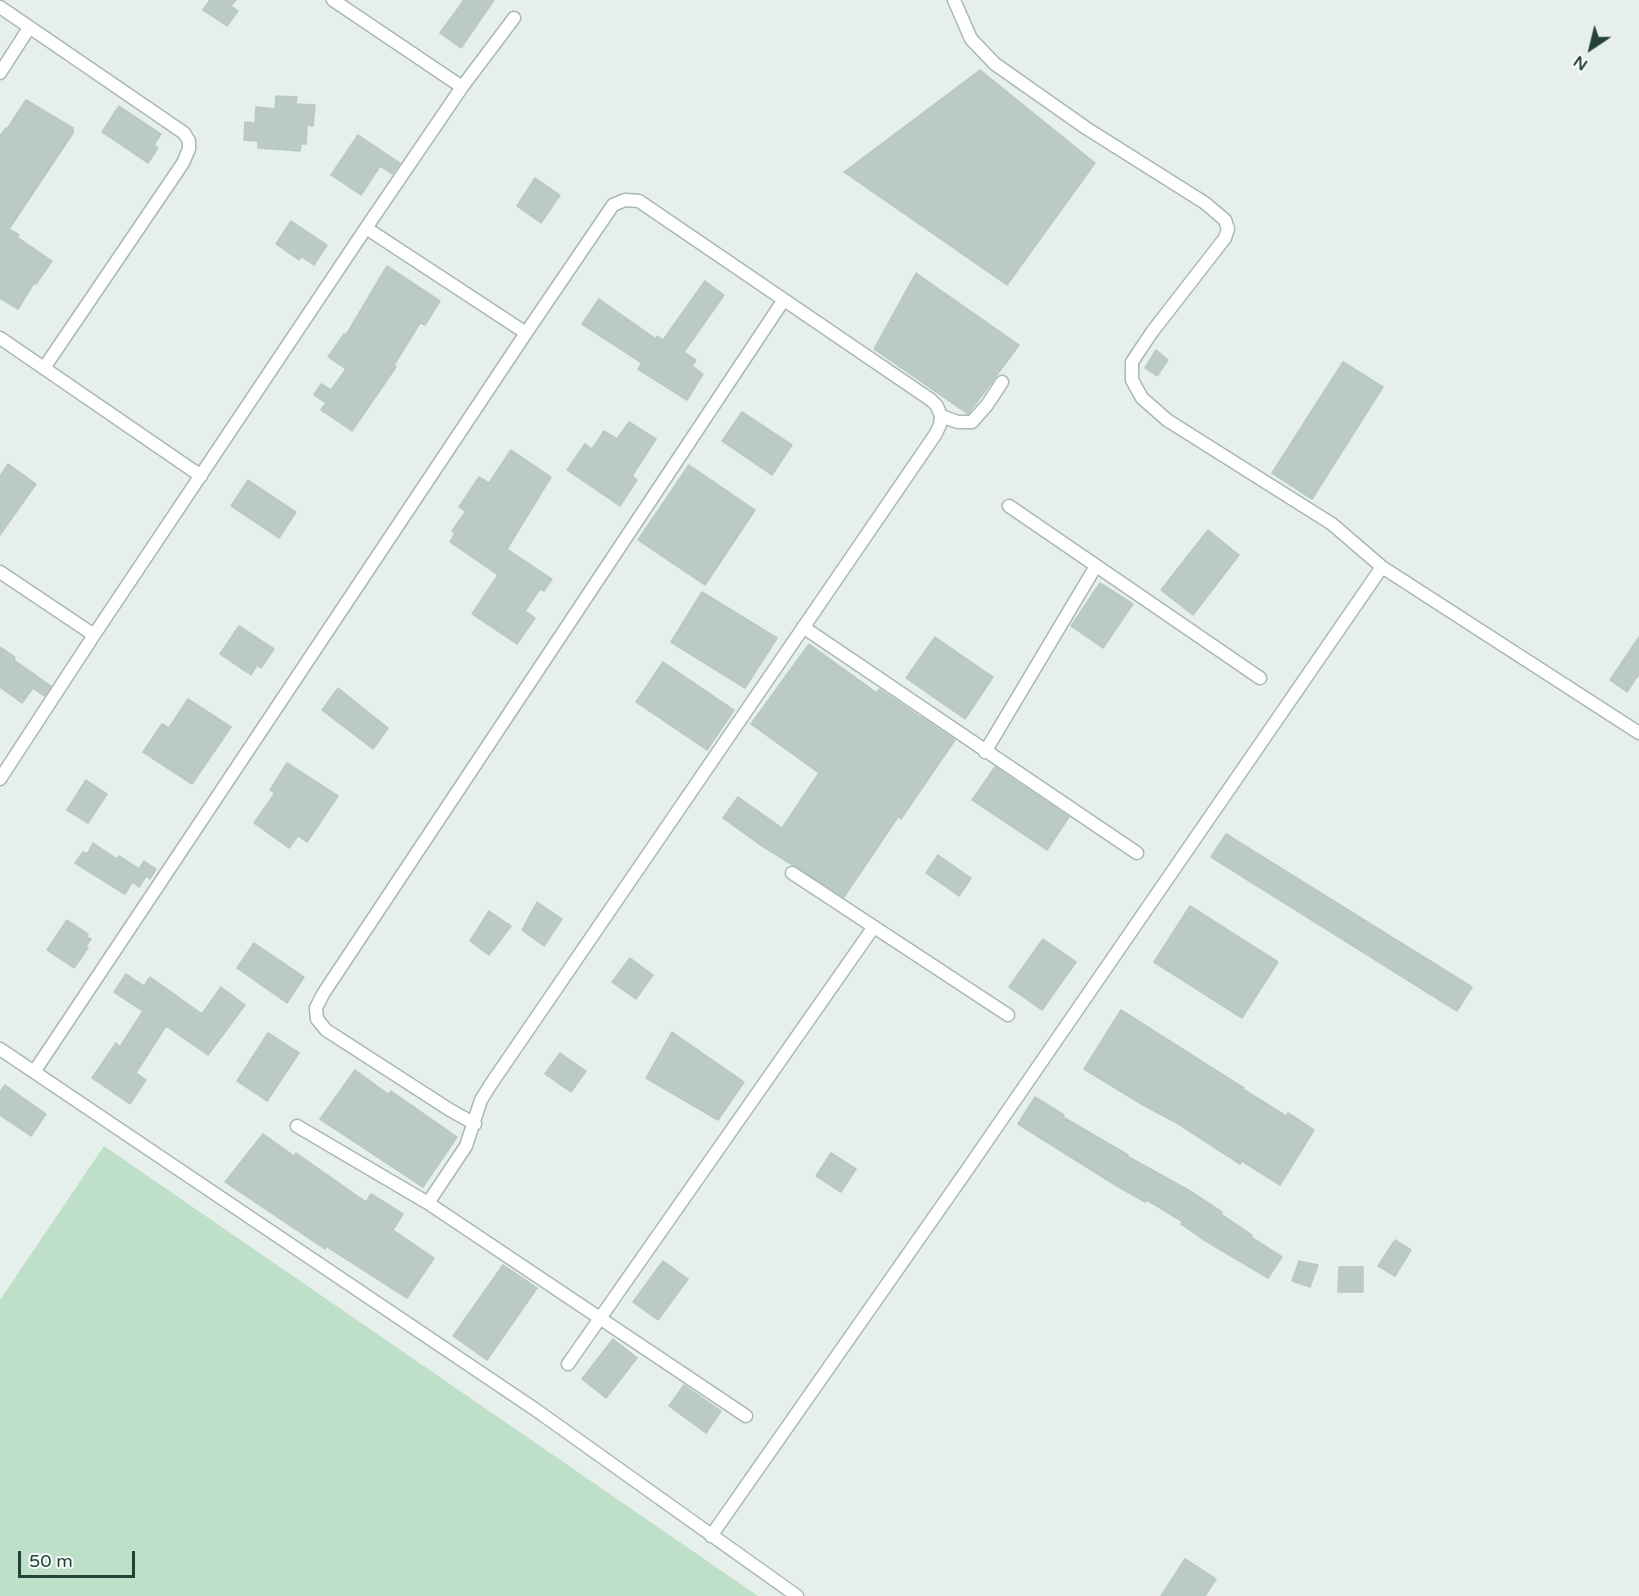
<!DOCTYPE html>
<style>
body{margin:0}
#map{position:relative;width:1639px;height:1596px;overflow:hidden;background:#e6efeb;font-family:"Varela Round",sans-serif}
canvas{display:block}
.north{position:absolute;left:1561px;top:18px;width:60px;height:60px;-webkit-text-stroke:4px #f7fbf9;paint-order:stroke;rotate:215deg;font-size:16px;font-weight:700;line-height:24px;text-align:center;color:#24423a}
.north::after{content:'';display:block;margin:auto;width:21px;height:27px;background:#24423a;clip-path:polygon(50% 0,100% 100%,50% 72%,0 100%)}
.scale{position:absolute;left:18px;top:1551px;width:117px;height:27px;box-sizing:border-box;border:3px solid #24423a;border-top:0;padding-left:8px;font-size:18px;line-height:21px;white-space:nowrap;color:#24423a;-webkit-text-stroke:4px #f7fbf9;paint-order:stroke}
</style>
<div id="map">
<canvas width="1639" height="1596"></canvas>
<div class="north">N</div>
<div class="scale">50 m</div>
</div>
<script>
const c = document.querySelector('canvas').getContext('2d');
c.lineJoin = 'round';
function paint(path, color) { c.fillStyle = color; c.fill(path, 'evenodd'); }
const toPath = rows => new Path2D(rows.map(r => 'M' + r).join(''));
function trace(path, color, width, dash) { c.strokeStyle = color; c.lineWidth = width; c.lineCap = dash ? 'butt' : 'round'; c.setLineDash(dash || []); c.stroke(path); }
const green = toPath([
 [104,1146,758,1596,0,1596,0,1300]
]);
const building = toPath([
 [210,0,236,0,231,6,238,11,227,26,203,10,210,0],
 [464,0,494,0,461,48,440,33,464,0],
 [980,70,1095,163,1007,285,844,172,980,70],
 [276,96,297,97,296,104,315,105,313,126,307,125,306,144,301,144,300,151,258,148,258,141,244,140,245,122,255,123,256,107,275,109,276,96],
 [26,100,73,128,73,133,9,229,19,235,17,237,52,261,36,284,34,283,18,309,0,298,0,136,6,128,7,129,26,100],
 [119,106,161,134,154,145,158,148,148,163,102,132,119,106],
 [358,135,400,163,392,174,380,166,361,195,331,175,358,135],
 [535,178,560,195,541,223,517,206,535,178],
 [291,221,327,245,314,265,302,257,299,260,276,244,291,221],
 [387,266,440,301,425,325,420,323,394,365,396,367,352,431,321,410,326,403,314,395,321,384,331,390,346,369,328,357,344,334,346,335,387,266],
 [916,273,1019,345,968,414,874,349,916,273],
 [705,281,724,295,684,352,696,360,692,366,703,374,687,400,638,369,642,363,582,324,599,299,656,339,657,336,663,340,705,281],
 [1156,350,1168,360,1157,376,1145,368,1156,350],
 [1343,362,1383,387,1312,499,1272,473,1343,362],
 [742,412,792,445,772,475,722,441,742,412],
 [629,422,656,439,632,476,637,480,620,506,567,470,585,444,592,449,604,431,617,439,629,422],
 [511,450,551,477,507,549,552,579,544,591,540,589,525,611,535,618,517,644,472,614,498,575,450,542,455,533,452,531,466,511,459,507,479,477,489,483,511,450],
 [8,464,36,484,0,535,0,476,8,464],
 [689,465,755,510,705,585,638,540,689,465],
 [248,480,296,512,279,538,231,506,248,480],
 [1208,530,1239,555,1193,615,1161,590,1208,530],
 [1100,583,1133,604,1103,648,1071,626,1100,583],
 [702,592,777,638,745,688,671,642,702,592],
 [239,626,274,649,261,668,257,665,251,675,220,654,239,626],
 [935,637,993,677,965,719,906,678,935,637],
 [1639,637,1639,674,1627,692,1610,680,1639,637],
 [809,644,877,693,879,689,955,740,901,819,898,817,844,897,759,844,723,818,738,797,782,828,819,773,751,724,809,644],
 [0,647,15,657,14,660,51,686,44,696,33,688,22,703,0,687,0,647],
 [663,662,734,710,707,750,636,702,663,662],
 [338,688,388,728,373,749,322,710,338,688],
 [188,699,231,727,192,784,143,752,162,724,169,728,188,699],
 [287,763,338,796,307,842,298,836,289,848,254,823,275,793,270,790,287,763],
 [995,767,1069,817,1047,850,972,800,995,767],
 [86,780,107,794,88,823,67,810,86,780],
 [1226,834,1472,987,1457,1011,1211,857,1226,834],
 [93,843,117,859,119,856,139,869,144,861,156,869,150,879,146,876,139,887,132,882,125,894,75,863,83,852,87,854,93,843],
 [938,855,971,878,959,896,926,873,938,855],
 [537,902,562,919,544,946,522,930,537,902],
 [1190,906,1278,962,1242,1018,1154,962,1190,906],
 [489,911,511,926,489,955,470,941,489,911],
 [67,920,88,934,87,937,91,939,86,946,88,948,74,968,47,950,67,920],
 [1043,939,1076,962,1042,1010,1009,987,1043,939],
 [254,943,304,977,287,1003,237,968,254,943],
 [630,958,653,975,636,999,612,982,630,958],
 [126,974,144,986,150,977,202,1014,221,987,245,1005,208,1055,166,1026,136,1073,146,1080,130,1104,92,1078,116,1043,120,1047,143,1011,114,992,126,974],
 [1121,1010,1220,1073,1244,1088,1243,1089,1286,1116,1288,1113,1314,1130,1280,1185,1242,1161,1240,1164,1177,1123,1143,1105,1084,1069,1121,1010],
 [672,1032,744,1082,718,1120,646,1078,672,1032],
 [268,1033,299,1053,267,1101,237,1081,268,1033],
 [560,1053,586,1071,571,1092,545,1074,560,1053],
 [355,1070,388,1094,391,1091,457,1137,423,1187,320,1119,355,1070],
 [5,1085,46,1114,31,1136,0,1115,0,1092,5,1085],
 [1035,1097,1064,1115,1063,1117,1128,1155,1127,1156,1190,1191,1222,1212,1221,1214,1252,1235,1251,1237,1282,1257,1268,1278,1204,1240,1181,1224,1183,1222,1147,1200,1145,1202,1117,1186,1018,1124,1035,1097],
 [263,1134,294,1156,296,1153,366,1202,371,1194,403,1214,393,1230,434,1258,407,1298,326,1246,325,1249,225,1182,263,1134],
 [831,1153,856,1169,841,1192,816,1176,831,1153],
 [1395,1240,1411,1250,1395,1276,1378,1266,1395,1240],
 [663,1261,688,1279,658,1320,633,1302,663,1261],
 [1299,1261,1318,1265,1310,1287,1292,1281,1299,1261],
 [503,1265,537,1288,487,1360,453,1336,503,1265],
 [1339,1267,1363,1267,1363,1292,1338,1292,1339,1267],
 [613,1339,637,1358,606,1398,582,1379,613,1339],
 [684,1385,721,1411,706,1433,669,1406,684,1385],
 [1185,1559,1216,1579,1205,1596,1161,1596,1185,1559]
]);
const minor = toPath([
 [333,0,462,87],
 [954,0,971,39,995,64,1086,128,1205,203,1225,220,1228,229,1225,238,1152,332,1132,362,1132,380,1142,398,1167,420,1332,524,1382,567],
 [0,7,184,133,189,141,189,149,183,163,44,368],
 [0,73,29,28],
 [366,228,526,333],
 [0,338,201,476],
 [941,416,958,422,972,422,987,405,1002,382],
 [1009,506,1260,678],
 [0,572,94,635],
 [803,627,1137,853],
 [985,752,1096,566],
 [0,779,94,635,366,228,462,87,514,18],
 [792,873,1008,1015],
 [0,1049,536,1410,797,1596],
 [34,1072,526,333,613,205,625,200,639,201,931,400,937,406,941,416,940,425,935,435,491,1084,481,1100,466,1146,428,1203,297,1126],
 [475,1124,450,1110,326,1030,317,1019,316,1008,323,994,783,301],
 [428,1203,746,1416],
 [568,1364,873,928],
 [711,1536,967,1170,1382,567,1639,733]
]);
paint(green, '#bfe0c8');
paint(building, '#bbcac4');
trace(building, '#b8c9c2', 1.5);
trace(minor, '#a8b8b2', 15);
trace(minor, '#fff', 12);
</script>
